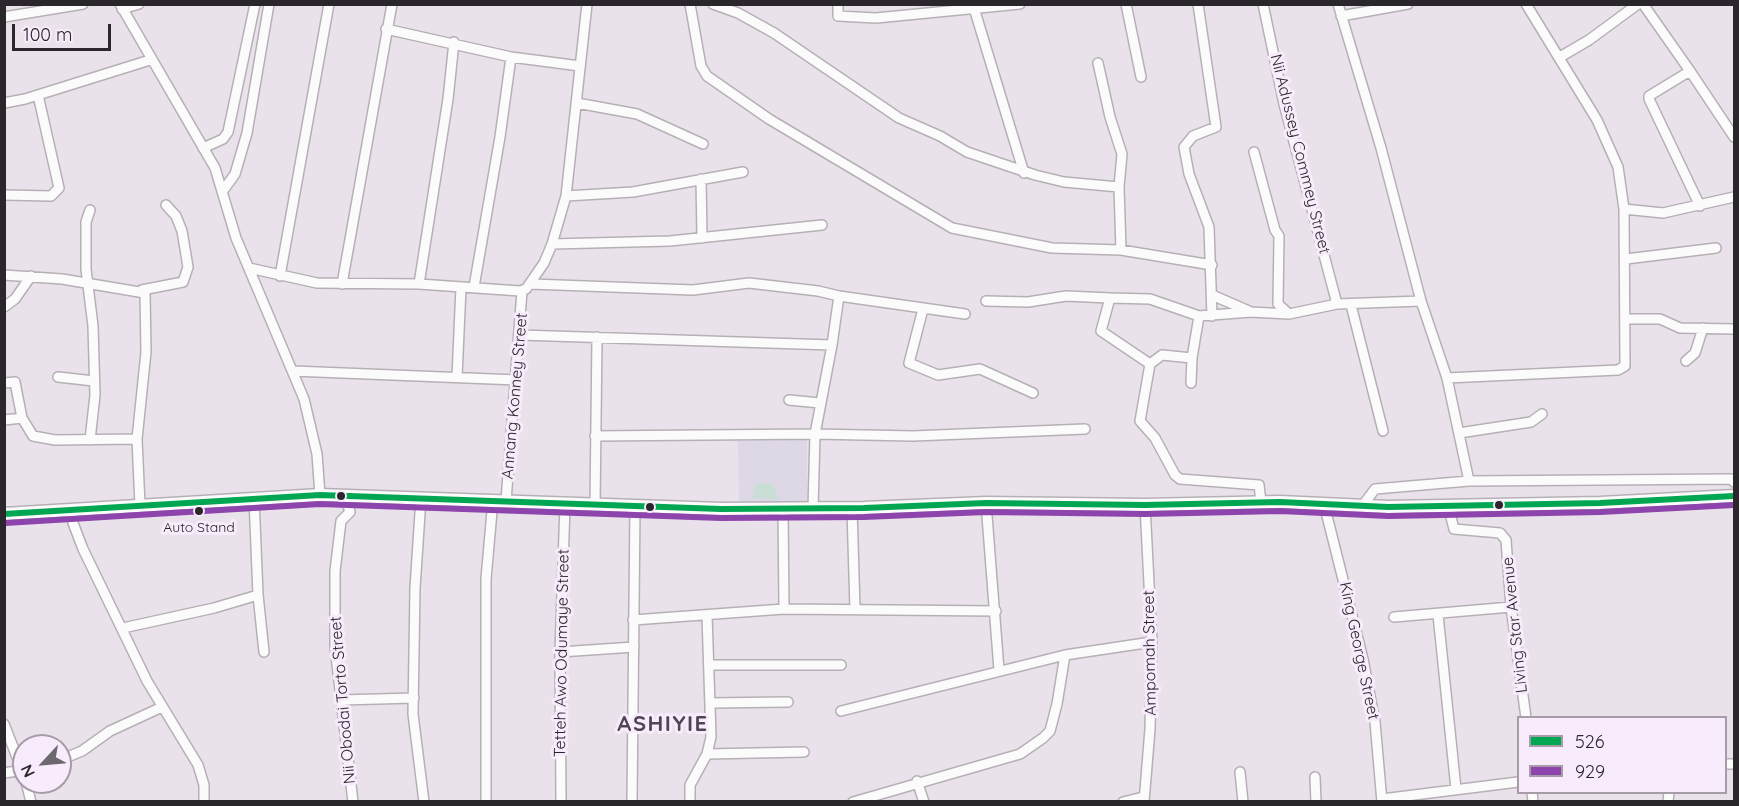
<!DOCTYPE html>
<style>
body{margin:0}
#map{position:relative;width:1739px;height:806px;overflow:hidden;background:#e9e2ea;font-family:Quicksand,sans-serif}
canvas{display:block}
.frame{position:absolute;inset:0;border:6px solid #2a262b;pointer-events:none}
.legend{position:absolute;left:1517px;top:716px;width:210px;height:78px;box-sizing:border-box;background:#f8ebfb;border:2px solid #a69ca8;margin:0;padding:8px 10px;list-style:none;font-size:18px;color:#2a262b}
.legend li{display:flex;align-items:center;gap:12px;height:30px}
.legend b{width:30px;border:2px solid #a69ca8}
.north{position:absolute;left:12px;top:734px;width:60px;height:60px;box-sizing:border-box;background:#f8ebfb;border:2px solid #a69ca8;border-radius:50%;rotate:244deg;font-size:16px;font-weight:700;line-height:24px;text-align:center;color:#2a262b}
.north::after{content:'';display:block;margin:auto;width:21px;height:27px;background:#6d686e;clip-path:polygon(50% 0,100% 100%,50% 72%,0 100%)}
.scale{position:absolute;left:12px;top:24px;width:99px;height:27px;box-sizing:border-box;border:3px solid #2a262b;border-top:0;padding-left:8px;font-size:18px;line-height:21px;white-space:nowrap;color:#2a262b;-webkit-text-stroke:4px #f8ebfb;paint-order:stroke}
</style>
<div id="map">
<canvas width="1739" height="806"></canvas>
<div class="frame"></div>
<ul class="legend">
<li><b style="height:8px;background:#00a651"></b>526</li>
<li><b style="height:8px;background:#8e44ad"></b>929</li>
</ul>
<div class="north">N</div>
<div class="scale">100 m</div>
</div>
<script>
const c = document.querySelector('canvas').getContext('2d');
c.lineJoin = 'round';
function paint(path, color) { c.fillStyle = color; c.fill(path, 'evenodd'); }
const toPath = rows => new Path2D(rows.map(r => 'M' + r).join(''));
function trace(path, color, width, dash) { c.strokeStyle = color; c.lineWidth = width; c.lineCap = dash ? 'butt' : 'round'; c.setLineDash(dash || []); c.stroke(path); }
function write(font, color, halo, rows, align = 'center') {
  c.font = font + ' Quicksand,sans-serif'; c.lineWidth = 6; c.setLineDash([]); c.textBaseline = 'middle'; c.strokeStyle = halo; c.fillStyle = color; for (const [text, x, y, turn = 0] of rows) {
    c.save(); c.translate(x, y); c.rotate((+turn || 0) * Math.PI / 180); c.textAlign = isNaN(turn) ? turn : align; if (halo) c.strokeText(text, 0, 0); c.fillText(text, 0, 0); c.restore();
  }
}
const commercial = toPath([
 [807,439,807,503,739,504,738,441]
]);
const green = toPath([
 [756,483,773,484,779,500,752,498]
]);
const minor = toPath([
 [120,4,215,168,236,238,304,399,317,454,320,495],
 [690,4,701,66,707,76,769,119,952,228,1052,248,1121,250,1212,265],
 [713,4,738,13,774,33,899,118,940,136,967,152,1035,175,1064,182,1119,187],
 [838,4,838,16,876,18,1020,4],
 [1126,4,1141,77],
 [1198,4,1216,127,1193,136,1184,147,1189,174,1209,227,1212,316],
 [1263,4,1284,104,1337,304],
 [1338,4,1381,148,1421,301,1447,378,1469,481,1731,479,1734,482],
 [1643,4,1690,71,1649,96,1649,99,1700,206],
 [974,8,1024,173],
 [122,9,139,4],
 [1341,16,1408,4],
 [4,17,83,4],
 [386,29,511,57,580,66],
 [1560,57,1589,40,1638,4],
 [1098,63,1110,117,1122,154,1119,187,1121,250],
 [1690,71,1734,137],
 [4,103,25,99,150,60],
 [577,103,637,114,703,144],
 [203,148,223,139,228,132,255,4],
 [1254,152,1275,230,1279,236,1278,304,1289,314],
 [701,179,702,238],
 [222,192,235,174,247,133,269,4],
 [4,195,51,196,59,188,38,95],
 [566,196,633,192,743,172],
 [1624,209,1663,213,1734,197],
 [552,244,670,241,822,225],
 [1626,259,1716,248],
 [249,268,317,283,419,284,520,291,526,289,544,263,552,244,566,196,587,4],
 [4,275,62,279,145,293,146,352,137,439,140,505],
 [280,276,329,4],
 [342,284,392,4],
 [419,284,448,99,454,42],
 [531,284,693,290,749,283,818,291,839,296,832,345],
 [474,287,500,137,511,57],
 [142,290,183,282,188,267,182,231,176,216,166,205],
 [1212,295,1251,312,1289,314,1337,304,1421,301],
 [839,296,965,314],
 [986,301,1028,302,1066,296,1110,298],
 [1351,305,1383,431],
 [4,307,15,299,31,276],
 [923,309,909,363,938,375,980,369,1033,393],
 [1626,319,1660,319,1680,328,1734,329],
 [520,335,832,345,815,434,813,508],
 [1192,358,1162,355,1150,364,1101,331,1110,298,1150,299,1199,316,1251,312],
 [1686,361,1695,353,1703,328],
 [1150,364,1140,421,1155,438,1175,475,1180,479,1259,485,1261,502],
 [293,371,517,380],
 [58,377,94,381],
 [457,377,461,287],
 [1447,378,1618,370,1625,366,1624,209,1618,167,1597,120,1526,4],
 [4,383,15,382,22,418],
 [1191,383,1192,358,1199,316],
 [789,400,820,403],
 [4,420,22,418,33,436,55,440,137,439],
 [1459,433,1531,422,1542,414],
 [595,436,815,434,913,436,1085,429],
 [90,440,95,395,93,326,86,269,86,222,90,210],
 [345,496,350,512,341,521,335,571,335,647,353,802],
 [254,498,258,595],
 [421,498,415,588,413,714,424,802],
 [506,501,522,291],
 [986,503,999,670],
 [1324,504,1363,659,1375,722,1382,802],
 [1363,505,1375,489,1469,481],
 [595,506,597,337],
 [1448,506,1454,529,1500,533,1506,540,1511,607,1526,718],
 [783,508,784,609],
 [852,509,855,609],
 [72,510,73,523,83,549,147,681,198,765,204,785,204,802],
 [1438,615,1456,789],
 [1394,617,1511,607],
 [633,620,784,609,996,611],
 [123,628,214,608,258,595,264,652],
 [560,652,634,647],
 [710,665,841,665],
 [341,700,414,698],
 [711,703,788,702],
 [841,711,1065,655,1152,642],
 [4,724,24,775],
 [707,754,804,752],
 [60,760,82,751,110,731,162,707],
 [1726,764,1734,764],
 [1240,772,1243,802],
 [4,773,24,770],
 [1315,777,1316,802],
 [917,781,924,802],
 [26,782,31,802],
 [1532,792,1533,802],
 [1382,799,1518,782],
 [486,802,486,579,493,500],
 [561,802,560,652,565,505],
 [632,802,635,507],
 [690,802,690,785,707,754,711,737,707,615],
 [853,802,1020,754,1043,738,1050,731,1057,704,1065,655],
 [1123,802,1143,797],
 [1144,802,1150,729,1152,642,1145,505],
 [1668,802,1669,792]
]);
const major = toPath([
 [4,514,320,495,721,509,864,508,986,503,1145,505,1280,502,1388,507,1600,503,1734,496]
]);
const bus1 = toPath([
 [4,514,320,495,721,509,864,508,986,503,1145,505,1280,502,1388,507,1600,503,1734,496]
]);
const bus2 = toPath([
 [5,523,320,504,721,518,864,517,986,512,1145,514,1280,511,1388,516,1600,512,1734,505]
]);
const markers = [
 [341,496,5,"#2a262b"],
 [1499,505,5,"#2a262b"],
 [650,507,5,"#2a262b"],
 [199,511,5,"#2a262b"]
];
const busNames = [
 ["Auto Stand",199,528]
];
const streetNames = [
 ["Nii Adussey Commey Street",1300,154,76],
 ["Annang Konney Street",515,396,-85],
 ["Living Star Avenue",1515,625,-96],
 ["King George Street",1359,651,78],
 ["Tetteh Awo Odumaye Street",562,653,-89],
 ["Ampomah Street",1150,653,-91],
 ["Nii Obodai Torto Street",343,700,-95]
];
const districtNames = [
 ["ASHIYIE",663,724]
];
paint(commercial, '#ded7e6');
paint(green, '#c9dfd5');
trace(minor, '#b6b0b6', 12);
trace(major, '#b6b0b6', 15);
trace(minor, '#fcfbfc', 9);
trace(major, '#fcfbfc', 12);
trace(bus1, '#00a651', 6);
trace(bus2, '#8e44ad', 6);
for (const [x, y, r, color] of markers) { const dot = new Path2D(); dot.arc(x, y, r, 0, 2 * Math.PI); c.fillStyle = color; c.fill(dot); trace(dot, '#f8ebfb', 2); }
write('14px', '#2a262b', '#f8ebfb', busNames);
write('16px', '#2a262b', '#f8ebfb', streetNames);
c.letterSpacing = '1.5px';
write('bold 22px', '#504653', '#f8ebfb', districtNames);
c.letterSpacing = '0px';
</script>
